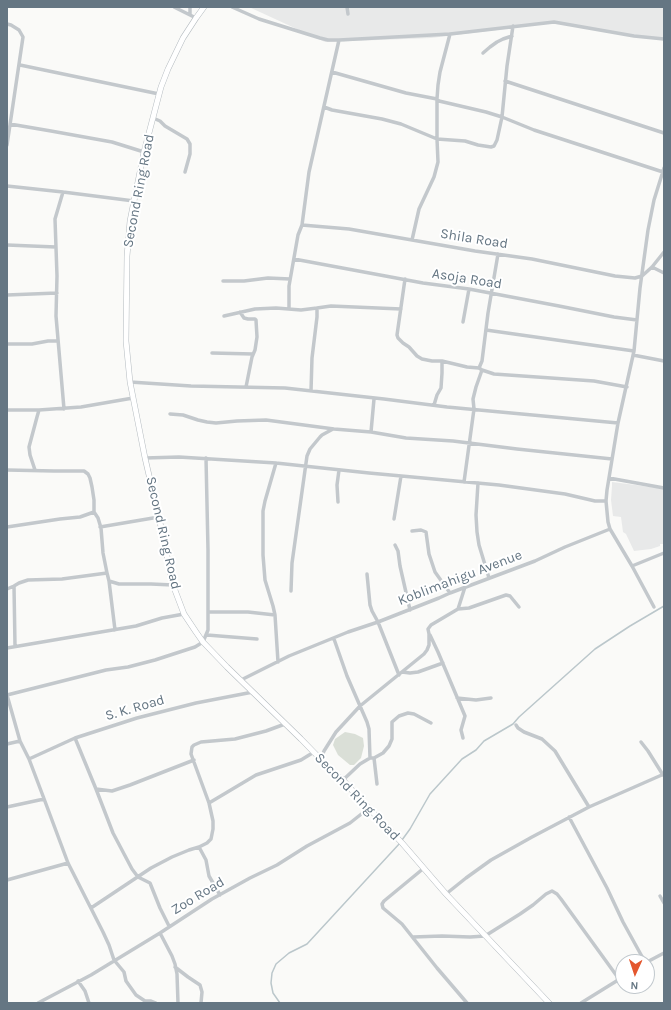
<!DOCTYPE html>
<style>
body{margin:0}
#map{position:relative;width:671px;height:1010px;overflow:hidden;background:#fafaf8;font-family:Karla,sans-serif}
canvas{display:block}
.frame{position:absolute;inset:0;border:8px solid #657683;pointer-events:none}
.north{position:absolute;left:615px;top:954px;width:40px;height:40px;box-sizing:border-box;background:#fff;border:1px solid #c1c8cd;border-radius:50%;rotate:183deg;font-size:11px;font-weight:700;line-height:16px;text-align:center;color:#657683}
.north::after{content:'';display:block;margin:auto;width:14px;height:18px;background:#e4572e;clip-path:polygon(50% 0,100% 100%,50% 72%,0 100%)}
</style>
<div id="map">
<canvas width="671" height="1010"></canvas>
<div class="frame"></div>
<div class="north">N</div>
</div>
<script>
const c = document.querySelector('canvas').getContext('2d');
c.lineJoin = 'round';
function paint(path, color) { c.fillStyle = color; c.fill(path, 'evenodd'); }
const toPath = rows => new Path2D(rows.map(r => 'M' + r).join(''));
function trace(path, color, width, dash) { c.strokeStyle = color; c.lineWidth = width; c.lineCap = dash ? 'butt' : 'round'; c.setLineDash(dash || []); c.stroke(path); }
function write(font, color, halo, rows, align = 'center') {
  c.font = font + ' Karla,sans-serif'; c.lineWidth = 4; c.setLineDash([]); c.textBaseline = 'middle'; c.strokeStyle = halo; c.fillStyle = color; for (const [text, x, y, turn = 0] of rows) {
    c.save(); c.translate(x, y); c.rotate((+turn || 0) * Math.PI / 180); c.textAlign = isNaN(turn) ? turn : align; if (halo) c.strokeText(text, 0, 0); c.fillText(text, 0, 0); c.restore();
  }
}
const built = toPath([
 [249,7,664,7,664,40,554,23,431,38,325,42],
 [612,482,636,485,664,489,664,544,660,544,660,546,651,549,634,551,626,534,623,532,621,517,613,516,611,500,612,486]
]);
const green = toPath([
 [345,732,355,734,363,738,364,746,361,758,354,765,350,765,338,755,333,745,335,739]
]);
const stream = toPath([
 [402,840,410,829,430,794,462,759,476,750,484,741,513,724,519,717,595,649,630,626,664,606],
 [280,1003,273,993,271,983,272,973,276,964,289,953,307,944,400,843]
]);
const street = toPath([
 [174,7,196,18],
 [190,7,190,15],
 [232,7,259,19,320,38,328,40,339,40,450,34,554,22,634,36,664,39],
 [347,7,348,14],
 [7,24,11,25,19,30,23,37,7,145],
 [483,53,490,47,497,42,503,39,512,36],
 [20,65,159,94],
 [332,72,406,93,437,99,439,101,486,112,502,117,534,130,663,172],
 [505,81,664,133],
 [324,107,332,110,382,119,401,124,437,139,465,141,478,145,491,147,494,146,497,140,502,117,507,66,513,26],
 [153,118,160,121,165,126,187,139,190,144,190,154,185,172],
 [10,124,51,131,112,142,144,152],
 [7,186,63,192,134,201],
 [63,192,55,219,57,276,56,316,64,409],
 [302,225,349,229,475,251,532,259,615,276,635,278,642,276,652,267,664,252],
 [412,240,419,209,434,177,438,162,437,139,437,99,438,85,440,72,450,34],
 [7,245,56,247],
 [294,259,423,283,469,289,559,306,614,317,637,320],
 [652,267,664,273],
 [405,279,397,335,398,338,403,343,409,347,417,356,422,359,432,361,442,361,467,367,479,368,482,370,494,374,594,381,627,387],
 [223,281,244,281,268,278,290,279],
 [7,295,57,293],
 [317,308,331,306,401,309],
 [289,309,289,286,298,235,302,225,309,172,339,40],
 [240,312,244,318,248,319,255,319,256,320,257,337,255,350,252,357,246,387],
 [224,316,255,309,276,308,301,310,317,308,317,317,312,358,311,391],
 [463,322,469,289],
 [486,330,634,351],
 [7,344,32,344,48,341,58,341],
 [212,353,253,354],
 [633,355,664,361],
 [479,368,482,361,488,313,498,254],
 [130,382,191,386,285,388,384,399,447,407,618,423],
 [434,405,437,395,441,388,442,373,442,361],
 [7,410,39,410,81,407,133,398],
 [170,414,183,415,198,420,207,422,216,423,237,421,266,420,334,429,371,432,406,438,453,441,517,449,612,459],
 [371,432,374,399],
 [145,458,179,457,276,463,369,473,499,485,565,494,595,501,606,501],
 [276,463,265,501,263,511,263,555,265,580,273,606,275,615,278,662],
 [7,470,54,471,84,471,88,474,90,478,92,487,94,500,94,512,98,518,101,528,103,553,107,573],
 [35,470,30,455,29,447,37,417,39,410],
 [609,478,664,488],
 [464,482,474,409,473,399,476,387,482,370],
 [478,483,476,515,477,532,479,545,489,578],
 [338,502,337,485,339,470],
 [394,519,401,476],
 [7,527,60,519,80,517,94,512],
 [100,527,159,517],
 [610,529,608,522,606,501,607,490,618,423,634,351,640,288,648,230,654,200,664,168],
 [412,531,421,530,426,532,429,554,435,572,450,593],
 [395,545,398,551,400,566,410,610],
 [632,566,654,607],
 [367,574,370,605,372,611,378,622,399,675],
 [109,581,115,630],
 [14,586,15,646],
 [7,589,14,586,19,583,28,580,62,579,107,573,109,581,119,584,151,584,173,585],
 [291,591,292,563,307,456,310,449,320,437,322,435,333,429],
 [458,609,465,587],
 [208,612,248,612,275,615],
 [207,635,257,639],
 [430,635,438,652,465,716,461,730,463,738],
 [334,639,347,676,367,722,369,729,370,758,360,764,343,780],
 [7,648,136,626,162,618,184,614],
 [402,672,410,673,418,672,443,663],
 [241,680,289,656,348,632,378,622,439,598,450,593,535,561,565,547,610,529,632,566,664,553],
 [457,698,476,700,491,698],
 [516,725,518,728,524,732,542,739,555,751,589,807],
 [75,738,96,789,113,833,132,869,138,877,150,883,160,908,169,926],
 [641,742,648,751,663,775],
 [7,744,20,741],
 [370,758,374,758,383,753,389,746,392,739,392,722,399,716,408,713,414,714,431,723],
 [374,758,377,784],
 [29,759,75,738,137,718,196,703,253,692],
 [321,759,324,751,336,732,360,706,424,654,427,650,429,645,429,634,428,629,431,625,458,609,469,608,506,595,510,596,519,607],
 [96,789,112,791,130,785,194,760],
 [209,803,256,775,301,760,314,752],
 [7,807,44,799],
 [569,817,607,888,623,922,645,962],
 [199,847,206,860,209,876,220,895],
 [424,868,384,901,382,904,383,908,402,924,437,968,467,1003],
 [7,880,68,863],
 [446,894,466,878,491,860,532,837,589,807,664,774],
 [660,896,664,903],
 [91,908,151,868,172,857,189,850,199,847,207,843,211,839,213,829,213,821,209,803,191,754,192,747,194,745,201,742,235,739,266,731,285,724],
 [160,933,172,956,175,964,177,974,178,1003],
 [413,937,442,936,470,937,485,936,520,914,533,905,546,894,552,891,557,894,561,899,619,979],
 [647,962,664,953],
 [175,967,188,977,200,985,202,992,201,1003],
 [78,981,85,991,89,1003],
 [38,1003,91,975,160,933,212,899,250,878,277,865,307,846,350,823,369,808],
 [156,1003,151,1001,145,1001,136,995,126,981,124,972,114,960,109,945,103,932,68,863,43,796,29,759,20,741,7,695,106,670,128,667,155,660,195,647,203,642,208,630,208,550,206,458],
 [581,1003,623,977]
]);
const secondary = toPath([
 [204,7,196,18,183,38,168,69,161,87,144,152,134,201,130,221,127,256,126,341,130,382,145,458,164,540,170,572,173,585,184,614,196,632,203,642,227,667,301,739,335,774,343,780,357,796,402,843,446,894,549,1003]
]);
const streetNames = [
 ["Second Ring Road",139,191,-79],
 ["Shila Road",474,239,9],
 ["Asoja Road",467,279,9],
 ["Second Ring Road",163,533,77],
 ["Koblimahigu Avenue",460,578,-21],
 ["S. K. Road",135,708,-16],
 ["Second Ring Road",357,797,46],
 ["Zoo Road",198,896,-31]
];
paint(built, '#e8e9e9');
paint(green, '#dadfd7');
trace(stream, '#bbc7cb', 1.5);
trace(secondary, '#b3babf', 6);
trace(street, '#c3c8cc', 3.5);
trace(secondary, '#fff', 5);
write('14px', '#657683', '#fff', streetNames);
</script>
